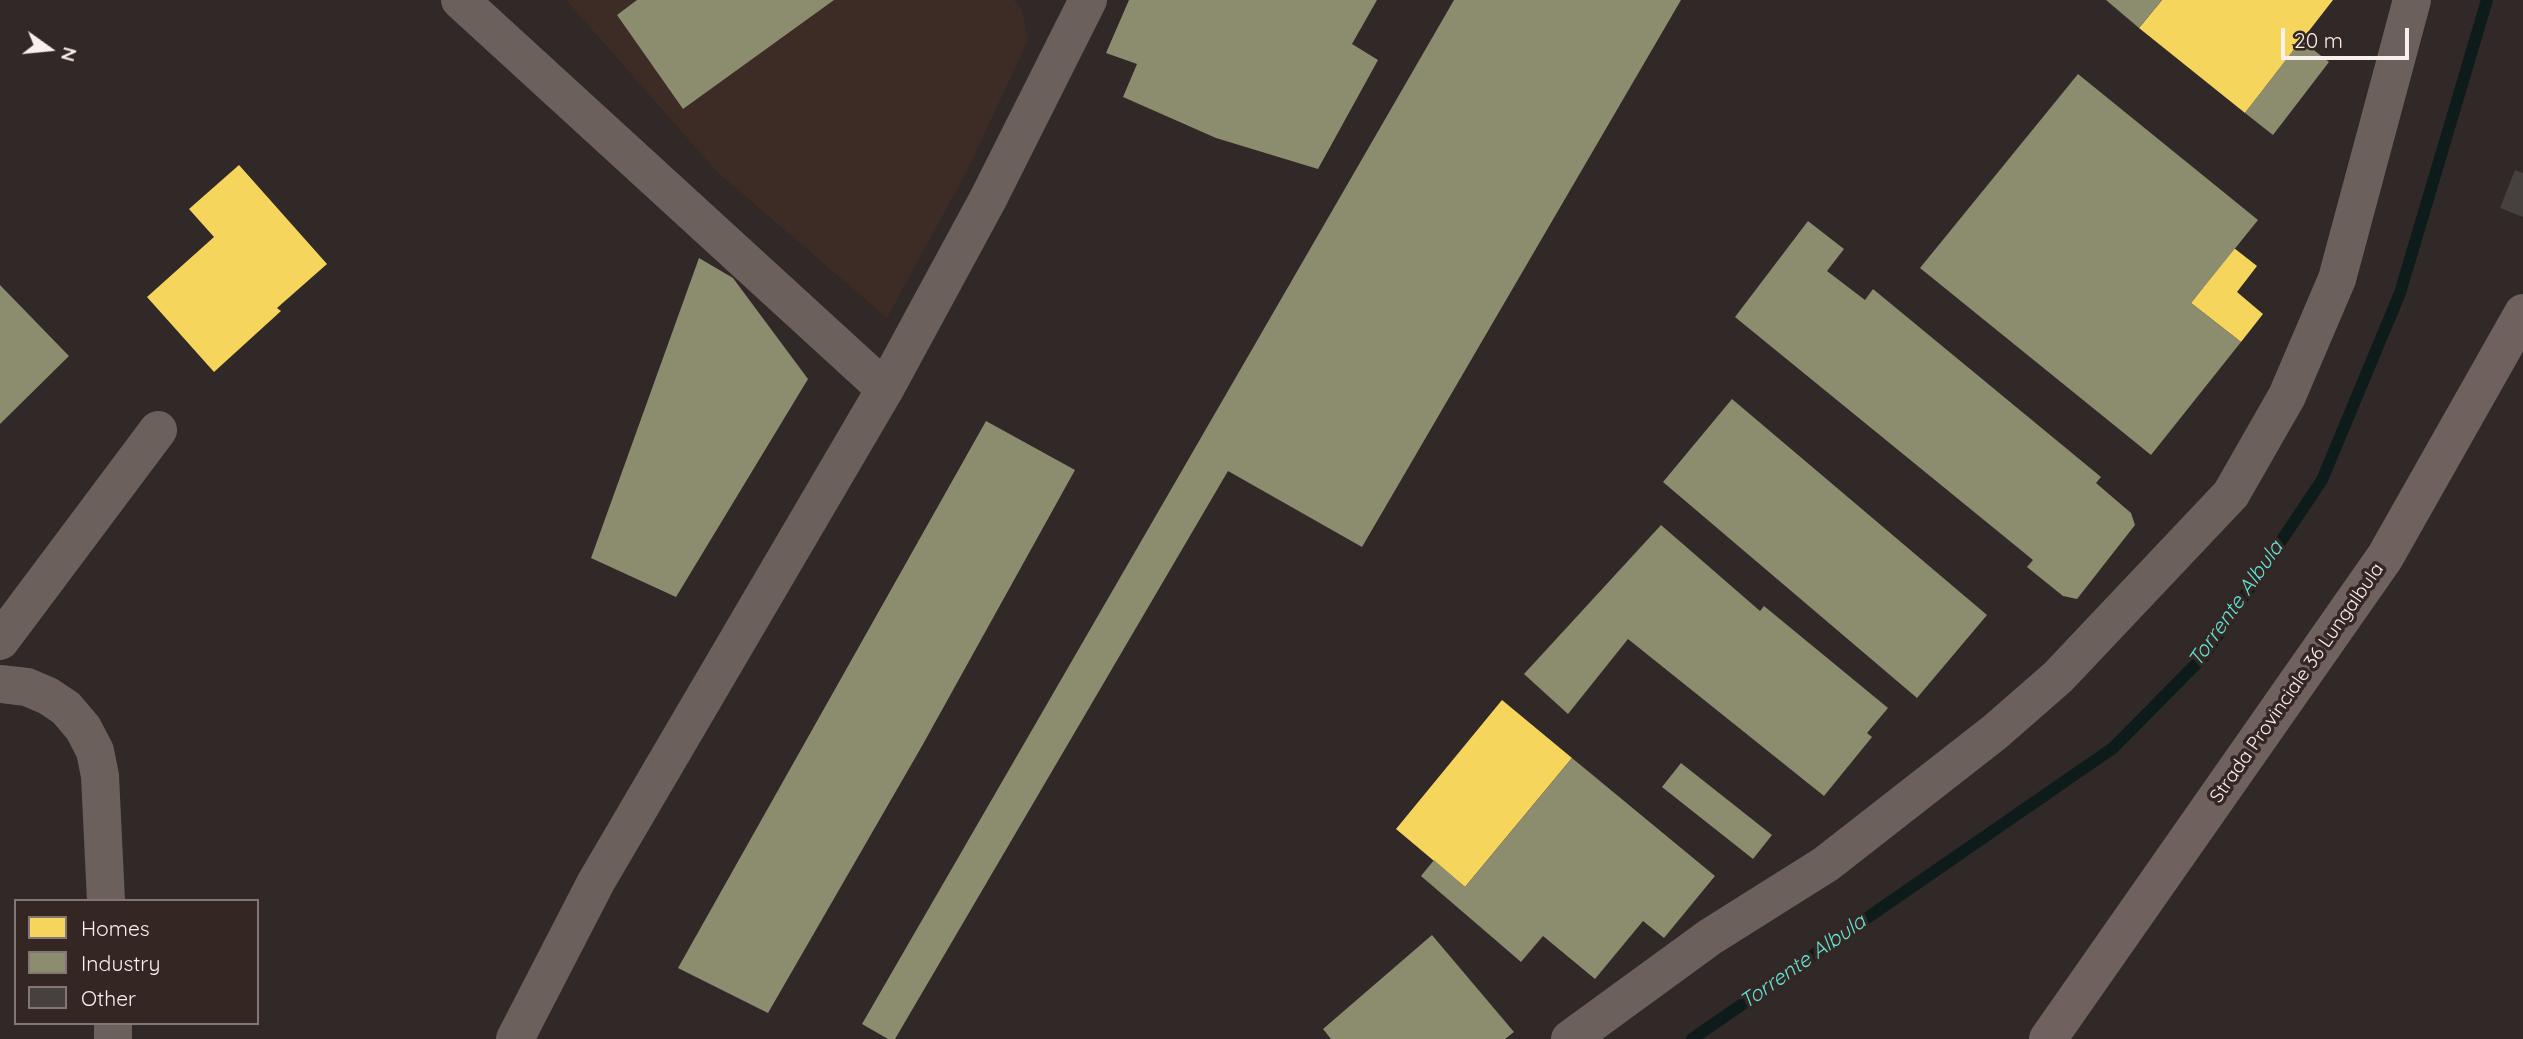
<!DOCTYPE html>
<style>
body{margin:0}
#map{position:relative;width:2523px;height:1039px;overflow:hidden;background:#302927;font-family:Quicksand,sans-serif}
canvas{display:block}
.legend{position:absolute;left:14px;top:899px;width:245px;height:126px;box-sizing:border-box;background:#342623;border:2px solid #837674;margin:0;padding:9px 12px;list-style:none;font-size:21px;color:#f9efed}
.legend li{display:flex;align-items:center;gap:14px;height:35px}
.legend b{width:35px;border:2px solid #837674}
.north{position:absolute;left:14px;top:14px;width:70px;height:70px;-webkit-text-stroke:5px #342623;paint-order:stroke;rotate:105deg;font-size:19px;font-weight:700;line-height:28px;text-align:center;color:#f9efed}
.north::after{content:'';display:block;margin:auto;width:24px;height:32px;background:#f9efed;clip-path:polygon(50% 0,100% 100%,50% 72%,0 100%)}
.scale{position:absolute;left:2281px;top:28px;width:128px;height:32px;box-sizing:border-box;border:4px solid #f9efed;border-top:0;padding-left:9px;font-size:21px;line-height:24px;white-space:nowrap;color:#f9efed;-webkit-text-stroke:5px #342623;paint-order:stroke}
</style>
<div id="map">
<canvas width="2523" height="1039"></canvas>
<ul class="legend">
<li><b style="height:19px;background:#f6d55c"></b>Homes</li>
<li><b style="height:19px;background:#8c8c6e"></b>Industry</li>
<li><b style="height:19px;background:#46403e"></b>Other</li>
</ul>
<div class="north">N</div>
<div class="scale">20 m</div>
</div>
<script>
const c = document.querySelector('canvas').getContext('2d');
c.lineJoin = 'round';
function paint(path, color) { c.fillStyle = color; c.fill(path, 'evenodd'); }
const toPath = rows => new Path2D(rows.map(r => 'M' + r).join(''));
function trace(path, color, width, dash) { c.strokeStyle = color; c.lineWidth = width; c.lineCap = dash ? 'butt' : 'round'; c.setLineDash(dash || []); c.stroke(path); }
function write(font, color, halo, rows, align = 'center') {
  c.font = font + ' Quicksand,sans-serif'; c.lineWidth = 7; c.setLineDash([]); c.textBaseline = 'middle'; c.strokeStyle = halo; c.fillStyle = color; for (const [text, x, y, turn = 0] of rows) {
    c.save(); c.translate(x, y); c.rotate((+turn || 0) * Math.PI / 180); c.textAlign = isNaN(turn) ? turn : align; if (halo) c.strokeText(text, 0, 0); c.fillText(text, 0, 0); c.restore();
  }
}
const built = toPath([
 [566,0,1014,0,1022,10,1028,41,966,173,887,318,717,172]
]);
const homes = toPath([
 [2162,0,2333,0,2245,113,2139,28],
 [239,165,327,264,277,308,281,311,214,372,147,297,214,237,189,209],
 [2234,248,2257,266,2237,292,2263,314,2241,342,2191,303],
 [1502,700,1572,758,1465,887,1396,829]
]);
const industry = toPath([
 [637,0,834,0,683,109,617,15],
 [1129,0,1377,0,1352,44,1378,60,1318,169,1216,138,1123,97,1137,64,1106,53],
 [1454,0,1681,0,1362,547,1228,471,895,1039,888,1039,862,1024],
 [2106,0,2162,0,2139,28],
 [2301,40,2329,62,2273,135,2245,113],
 [2078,74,2258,220,2191,303,2241,342,2151,455,1920,268],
 [1808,221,1844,249,1827,271,1865,300,1873,289,2101,477,2096,483,2131,513,2135,525,2077,599,2063,596,2027,567,2033,560,1735,317],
 [699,258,733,278,808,379,676,597,591,558],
 [0,285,69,356,0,424],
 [1732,399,1987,615,1917,698,1663,482],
 [986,421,1075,470,922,746,768,1013,678,968],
 [1661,525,1760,611,1764,606,1888,708,1867,733,1872,737,1824,796,1628,639,1568,714,1524,674],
 [1572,758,1715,876,1664,938,1643,921,1595,979,1543,936,1521,962,1421,876,1434,860,1465,887],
 [1681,763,1772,835,1753,859,1662,787],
 [1432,935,1514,1032,1505,1039,1331,1039,1323,1029]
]);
const stream = toPath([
 [1692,1039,2113,748,2204,656,2322,480,2400,293,2487,0]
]);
const building = toPath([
 [2515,170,2523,173,2523,217,2500,208]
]);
const minor = toPath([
 [460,0,885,389],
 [0,641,158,430],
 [0,684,27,687,48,696,66,708,83,728,95,751,100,776,106,901],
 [113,1023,113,1039],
 [515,1039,596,882,885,389,988,199,1088,0],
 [1570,1039,1710,937,1826,864,1995,732,2058,677,2231,494,2287,396,2337,279,2412,0]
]);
const major = toPath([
 [2048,1039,2385,557,2523,313]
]);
const streetNames = [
 ["Strada Provinciale 36 Lungalbula",2297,683,-55]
];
const waterNames = [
 ["Torrente Albula",2236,604,-55],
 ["Torrente Albula",1803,962,-35]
];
paint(built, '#3d2b25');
paint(homes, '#f6d55c');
paint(industry, '#8c8c6e');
trace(stream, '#0d1c1a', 12);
paint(building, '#46403e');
trace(minor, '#6c605d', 38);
trace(major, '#6e615e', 38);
write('19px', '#f9efed', '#342623', streetNames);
write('italic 21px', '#5ee5d9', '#342623', waterNames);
</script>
